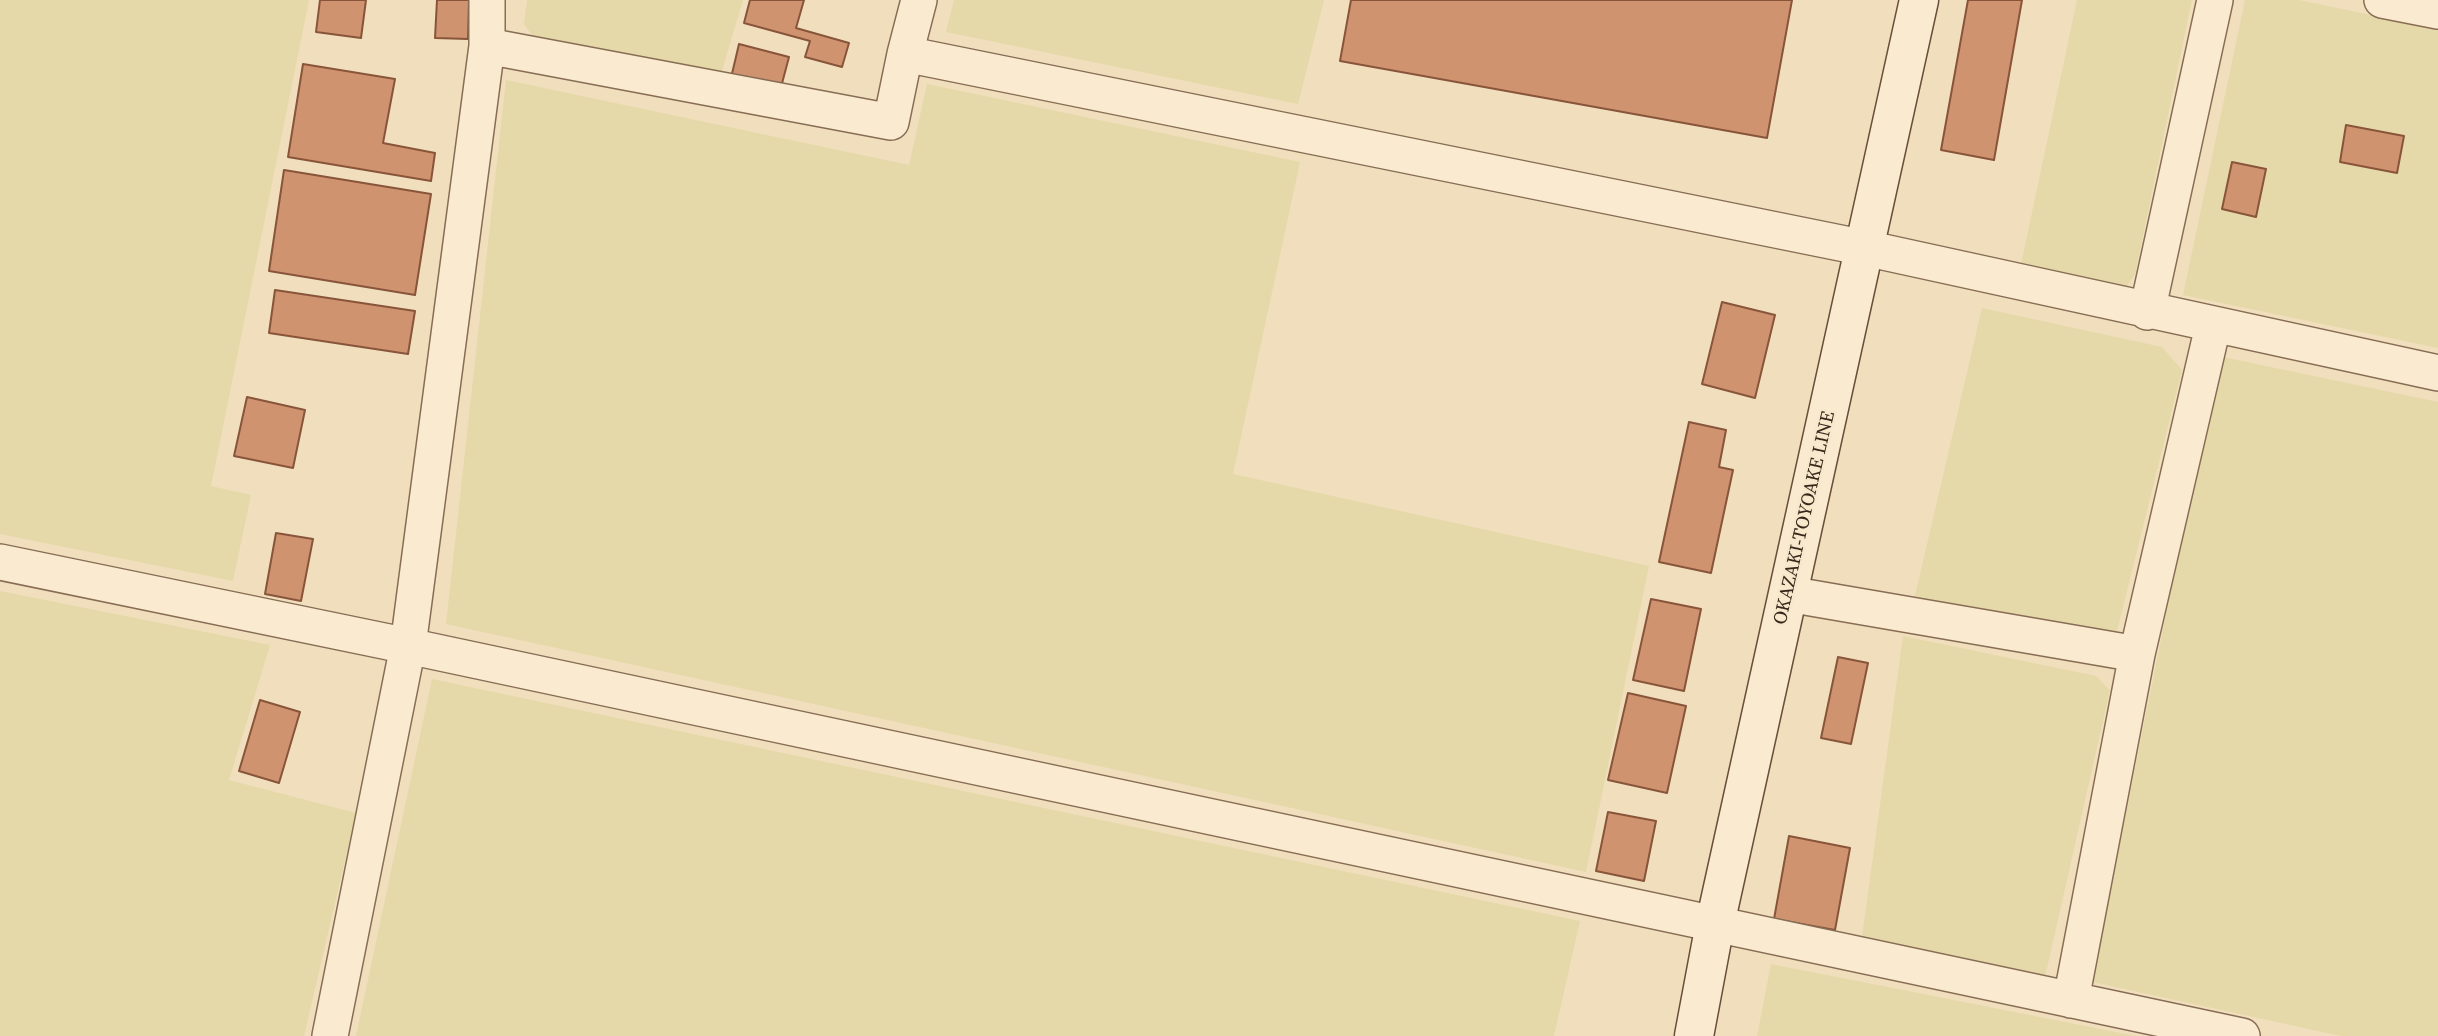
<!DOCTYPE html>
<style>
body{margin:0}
canvas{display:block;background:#f0debc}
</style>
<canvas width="2438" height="1036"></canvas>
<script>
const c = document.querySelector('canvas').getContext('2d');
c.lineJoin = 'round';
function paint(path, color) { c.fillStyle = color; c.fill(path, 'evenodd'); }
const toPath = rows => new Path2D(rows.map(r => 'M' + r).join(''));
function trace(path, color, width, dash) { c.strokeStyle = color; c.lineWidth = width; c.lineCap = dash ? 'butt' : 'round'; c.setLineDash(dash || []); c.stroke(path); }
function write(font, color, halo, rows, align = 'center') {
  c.font = font + ' "Source Serif 4",serif'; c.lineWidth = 5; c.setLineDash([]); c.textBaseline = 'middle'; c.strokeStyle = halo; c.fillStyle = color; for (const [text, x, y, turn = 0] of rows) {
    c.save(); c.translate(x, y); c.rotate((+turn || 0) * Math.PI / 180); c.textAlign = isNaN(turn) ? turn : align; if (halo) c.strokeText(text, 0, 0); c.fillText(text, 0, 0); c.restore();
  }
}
const farmland = toPath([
 [0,0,309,0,211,486,251,495,233,581,0,534],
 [527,0,743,0,721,74,534,38,524,24],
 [954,0,1324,0,1298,104,946,32],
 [2077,0,2192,0,2135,274,2122,293,2020,269],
 [2245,0,2299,0,2438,29,2438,348,2183,295],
 [506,80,909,165,927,84,1300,162,1233,474,1649,566,1586,872,446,624],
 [1982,308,2162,347,2182,370,2115,639,1914,600],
 [2218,356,2438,402,2438,1036,2341,1036,2092,982],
 [0,591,270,645,229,780,356,813,304,1036,0,1036],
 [1903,636,2096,676,2110,690,2045,977,1862,937],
 [432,679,1580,921,1554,1036,356,1036],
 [1771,964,2136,1036,1757,1036]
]);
const building = toPath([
 [320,0,366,0,361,38,316,32,320,0],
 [437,0,469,0,468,39,435,38,437,0],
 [750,0,804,0,796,28,849,43,842,67,805,57,810,41,744,23,750,0],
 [1351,0,1792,0,1767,138,1340,61,1351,0],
 [1968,0,2022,0,1994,160,1941,150,1968,0],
 [739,44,789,57,780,91,731,78,739,44],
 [303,64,395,79,383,143,435,153,431,181,288,157,303,64],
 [2346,125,2404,136,2397,173,2340,162,2346,125],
 [2232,162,2266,169,2256,217,2222,209,2232,162],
 [284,170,431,194,415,295,269,271,284,170],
 [275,290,415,311,408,354,269,333,275,290],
 [1722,302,1775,315,1755,398,1702,384,1722,302],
 [247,397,305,410,293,468,234,456,247,397],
 [1689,422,1726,430,1719,467,1733,470,1711,573,1659,562,1689,422],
 [276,533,313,539,301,601,265,594,276,533],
 [1651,599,1701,609,1684,691,1633,680,1651,599],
 [1838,657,1868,663,1851,744,1821,738,1838,657],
 [1628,693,1686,706,1667,793,1608,780,1628,693],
 [260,700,300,712,279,783,239,771,260,700],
 [1608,812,1656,821,1644,881,1596,871,1608,812],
 [1789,836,1850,848,1835,930,1774,919,1789,836]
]);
const minor = toPath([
 [2382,0,2438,11],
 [487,46,891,122,905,54,919,0],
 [905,54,1865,248,2438,373],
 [2147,312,2215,0],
 [0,562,408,646,2242,1036],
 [1788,594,2137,654],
 [2071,1000,2137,654,2213,326],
 [330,1036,408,646,487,46,487,0]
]);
const secondary = toPath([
 [1694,1036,1715,924,1919,0]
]);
const streetNames = [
 ["OKAZAKI-TOYOAKE LINE",1805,518,-77]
];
paint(farmland, '#e6d9a9');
paint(building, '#d09370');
trace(building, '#88553a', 2);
trace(minor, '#886d55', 38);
trace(secondary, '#694e39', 41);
trace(minor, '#faebd0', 35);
trace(secondary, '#faebd0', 38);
write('19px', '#36271b', '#f7e8cc', streetNames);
</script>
